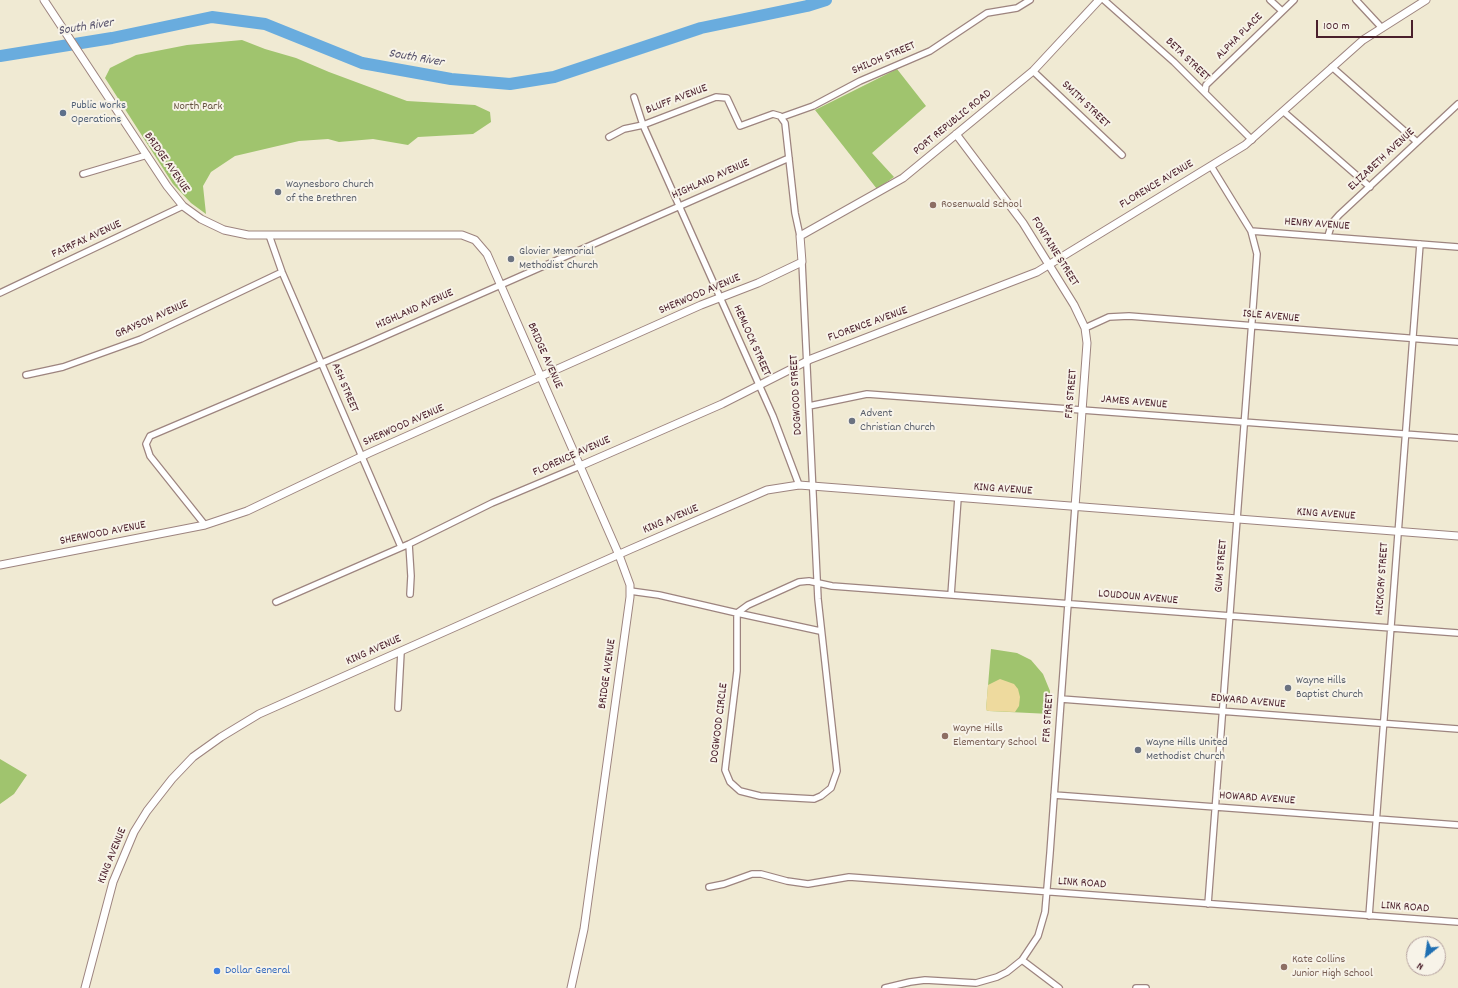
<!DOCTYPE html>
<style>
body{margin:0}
#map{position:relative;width:1458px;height:988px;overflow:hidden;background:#f0ead3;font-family:Dekko,sans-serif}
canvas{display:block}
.north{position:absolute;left:1406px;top:936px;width:40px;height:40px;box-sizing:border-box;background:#f7f3e8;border:1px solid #b29e9c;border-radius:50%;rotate:210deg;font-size:11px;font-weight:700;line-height:16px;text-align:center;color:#4a1f2b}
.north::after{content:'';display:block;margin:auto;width:14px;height:18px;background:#1f6fb2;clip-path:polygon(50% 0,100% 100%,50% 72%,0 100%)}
.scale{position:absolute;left:1316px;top:20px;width:97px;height:18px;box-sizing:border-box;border:2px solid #4a1f2b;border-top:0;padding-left:5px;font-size:12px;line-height:14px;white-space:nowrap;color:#4a1f2b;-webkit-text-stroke:3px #f7f3e8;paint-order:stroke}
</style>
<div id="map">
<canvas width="1458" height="988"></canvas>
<div class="north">N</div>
<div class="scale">100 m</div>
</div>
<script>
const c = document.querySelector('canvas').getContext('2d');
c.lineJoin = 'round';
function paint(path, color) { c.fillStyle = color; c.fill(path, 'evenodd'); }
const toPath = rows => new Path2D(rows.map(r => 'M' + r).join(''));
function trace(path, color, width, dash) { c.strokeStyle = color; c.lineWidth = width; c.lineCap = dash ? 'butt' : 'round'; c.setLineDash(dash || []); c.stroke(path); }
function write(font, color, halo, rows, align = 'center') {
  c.font = font + ' Dekko,sans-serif'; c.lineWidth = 4; c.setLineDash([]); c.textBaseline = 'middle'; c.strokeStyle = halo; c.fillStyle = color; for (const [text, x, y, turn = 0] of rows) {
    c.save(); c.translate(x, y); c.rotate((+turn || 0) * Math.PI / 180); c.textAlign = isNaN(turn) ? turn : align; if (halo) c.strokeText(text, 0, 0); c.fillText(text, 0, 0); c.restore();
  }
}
const green = toPath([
 [242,40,265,49,296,58,329,72,407,101,475,105,490,112,491,122,473,134,418,137,408,145,373,139,339,142,328,139,299,141,235,156,211,172,203,186,206,214,191,203,173,184,105,78,110,68,136,55,187,45],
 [897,69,926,106,872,153,894,177,877,189,815,110],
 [991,649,1017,653,1031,660,1043,674,1050,691,1050,714,989,711,986,710],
 [0,759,27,775,14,794,0,804]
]);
const sand = toPath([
 [1000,679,1014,684,1018,689,1020,697,1019,706,1015,712,989,711,986,710,988,685]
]);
const river = toPath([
 [0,56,112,38,212,17,265,24,362,63,451,79,510,84,554,77,701,28,807,6,826,0]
]);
const minor = toPath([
 [1104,0,1174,62,1252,140],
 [1270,0,1282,11],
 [1356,0,1382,28],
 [1332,67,1417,142],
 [1033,71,1122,155],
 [1205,92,1206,85,1294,0],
 [634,97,643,125,773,416,799,485],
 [1284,112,1370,187],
 [782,117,813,106,860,81,930,51,987,13,1017,8,1030,0],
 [609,137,624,129,643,125,716,97,727,98,740,126,773,114,780,116,785,123,795,213,800,236],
 [83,174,147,155],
 [1251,231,1458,247],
 [269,235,282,272,401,547],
 [1328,236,1332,223,1339,215,1458,104],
 [802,262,818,599,837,771,831,788,821,796,814,799,760,796,740,791,730,782,725,770,737,671,737,613,820,631],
 [0,293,183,206],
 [1085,328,1109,317,1129,316,1458,342],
 [26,375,63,367,141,339,282,272],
 [809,406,867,394,1458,438],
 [205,525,150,456,146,444,150,436,362,346,789,158],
 [409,544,411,576,410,594],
 [630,591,659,595,737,613,748,605,799,582,809,581,832,586,1458,633],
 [951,595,958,498],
 [276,602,409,544,492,503,580,466],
 [1061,699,1458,729],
 [398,708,401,652],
 [1054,795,1458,825],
 [709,887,724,884,752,874,761,874,787,881,808,884,849,877,1458,922],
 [1208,904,1257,254,1251,231,1211,166],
 [1369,916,1420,244],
 [1022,960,1059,988],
 [885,988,910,982,925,980,976,983,997,977,1007,972,1022,960,1038,936,1045,912,1050,853,1075,507],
 [1136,988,1146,988]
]);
const tertiary = toPath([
 [44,0,167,186,183,206,201,219,224,230,248,235,462,235,475,240,487,254,619,555,630,585,630,597,584,929,571,988],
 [956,134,1023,223,1074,305,1085,328,1087,343,1075,507],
 [580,466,722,404,811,359,1037,272,1245,145,1363,40,1426,0],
 [0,565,205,525,247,511,369,453,701,305,758,283,802,262,800,236,903,178,1033,71,1099,0],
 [85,988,113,882,134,832,147,811,172,779,193,757,221,737,259,714,631,549,767,490,799,485,1458,536]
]);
const markers = [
 [63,113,4,"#5c6f8a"],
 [278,192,4,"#6b7280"],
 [933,205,4,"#8d6e63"],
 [511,259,4,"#6b7280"],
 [852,421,4,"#6b7280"],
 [1288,688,4,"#6b7280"],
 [945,736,4,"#8d6e63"],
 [1138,750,4,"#6b7280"],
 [1284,967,4,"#8d6e63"],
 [217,971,4,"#3f7fe0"]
];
const streetNames = [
 ["ALPHA PLACE",1240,37,-45],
 ["SHILOH STREET",884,59,-23],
 ["BETA STREET",1187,60,44],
 ["BLUFF AVENUE",677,100,-21],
 ["SMITH STREET",1085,105,44],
 ["PORT REPUBLIC ROAD",953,123,-39],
 ["ELIZABETH AVENUE",1382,160,-43],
 ["BRIDGE AVENUE",166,163,55],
 ["HIGHLAND AVENUE",711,180,-24],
 ["FLORENCE AVENUE",1157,185,-31],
 ["HENRY AVENUE",1317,225,4],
 ["FAIRFAX AVENUE",87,240,-25],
 ["FONTAINE STREET",1054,252,58],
 ["SHERWOOD AVENUE",700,295,-23],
 ["HIGHLAND AVENUE",415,310,-24],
 ["ISLE AVENUE",1271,317,5],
 ["GRAYSON AVENUE",152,320,-24],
 ["FLORENCE AVENUE",868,325,-20],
 ["HEMLOCK STREET",751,341,66],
 ["BRIDGE AVENUE",544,356,66],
 ["ASH STREET",344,388,67],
 ["FIR STREET",1072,394,-85],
 ["DOGWOOD STREET",797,395,-93],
 ["JAMES AVENUE",1134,403,5],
 ["SHERWOOD AVENUE",404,426,-24],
 ["FLORENCE AVENUE",572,457,-24],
 ["KING AVENUE",1003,490,4],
 ["KING AVENUE",1326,515,4],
 ["KING AVENUE",671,520,-23],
 ["SHERWOOD AVENUE",103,534,-11],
 ["GUM STREET",1222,566,-85],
 ["HICKORY STREET",1383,579,-86],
 ["LOUDOUN AVENUE",1138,598,5],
 ["KING AVENUE",374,651,-24],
 ["BRIDGE AVENUE",608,674,-82],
 ["EDWARD AVENUE",1248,702,5],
 ["FIR STREET",1049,718,-86],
 ["DOGWOOD CIRCLE",720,723,-83],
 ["HOWARD AVENUE",1257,799,4],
 ["KING AVENUE",113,856,-68],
 ["LINK ROAD",1082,884,4],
 ["LINK ROAD",1405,908,4]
];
const serviceNames = [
 ["Public Works",71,106],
 ["Operations",71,120]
];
const parkNames = [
 ["North Park",198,107]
];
const worshipNames = [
 ["Waynesboro Church",286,185],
 ["of the Brethren",286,199],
 ["Glovier Memorial",519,252],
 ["Methodist Church",519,266],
 ["Advent",860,414],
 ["Christian Church",860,428],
 ["Wayne Hills",1296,681],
 ["Baptist Church",1296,695],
 ["Wayne Hills United",1146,743],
 ["Methodist Church",1146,757]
];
const educationNames = [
 ["Rosenwald School",941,205],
 ["Wayne Hills",953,729],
 ["Elementary School",953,743],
 ["Kate Collins",1292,960],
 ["Junior High School",1292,974]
];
const shopNames = [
 ["Dollar General",225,971]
];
const waterNames = [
 ["South River",86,28,-9],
 ["South River",416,59,10]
];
paint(green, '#a0c46e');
paint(sand, '#eeda9e');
trace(river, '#69acde', 12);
trace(minor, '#9d847f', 8);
trace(tertiary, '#9d847f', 9);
trace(minor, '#fff', 5.5);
trace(tertiary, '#fff', 7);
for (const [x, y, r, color] of markers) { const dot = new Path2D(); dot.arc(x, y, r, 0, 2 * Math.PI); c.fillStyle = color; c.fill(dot); trace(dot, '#f7f3e8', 1.5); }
write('12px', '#4a1f2b', '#f7f3e8', streetNames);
write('12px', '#4e5e75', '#f7f3e8', serviceNames, 'left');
write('12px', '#64513f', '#f7f3e8', parkNames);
write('12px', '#5b616d', '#f7f3e8', worshipNames, 'left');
write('12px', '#785e54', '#f7f3e8', educationNames, 'left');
write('12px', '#366cbe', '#f7f3e8', shopNames, 'left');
write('italic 13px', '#55506a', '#f7f3e8', waterNames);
</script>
